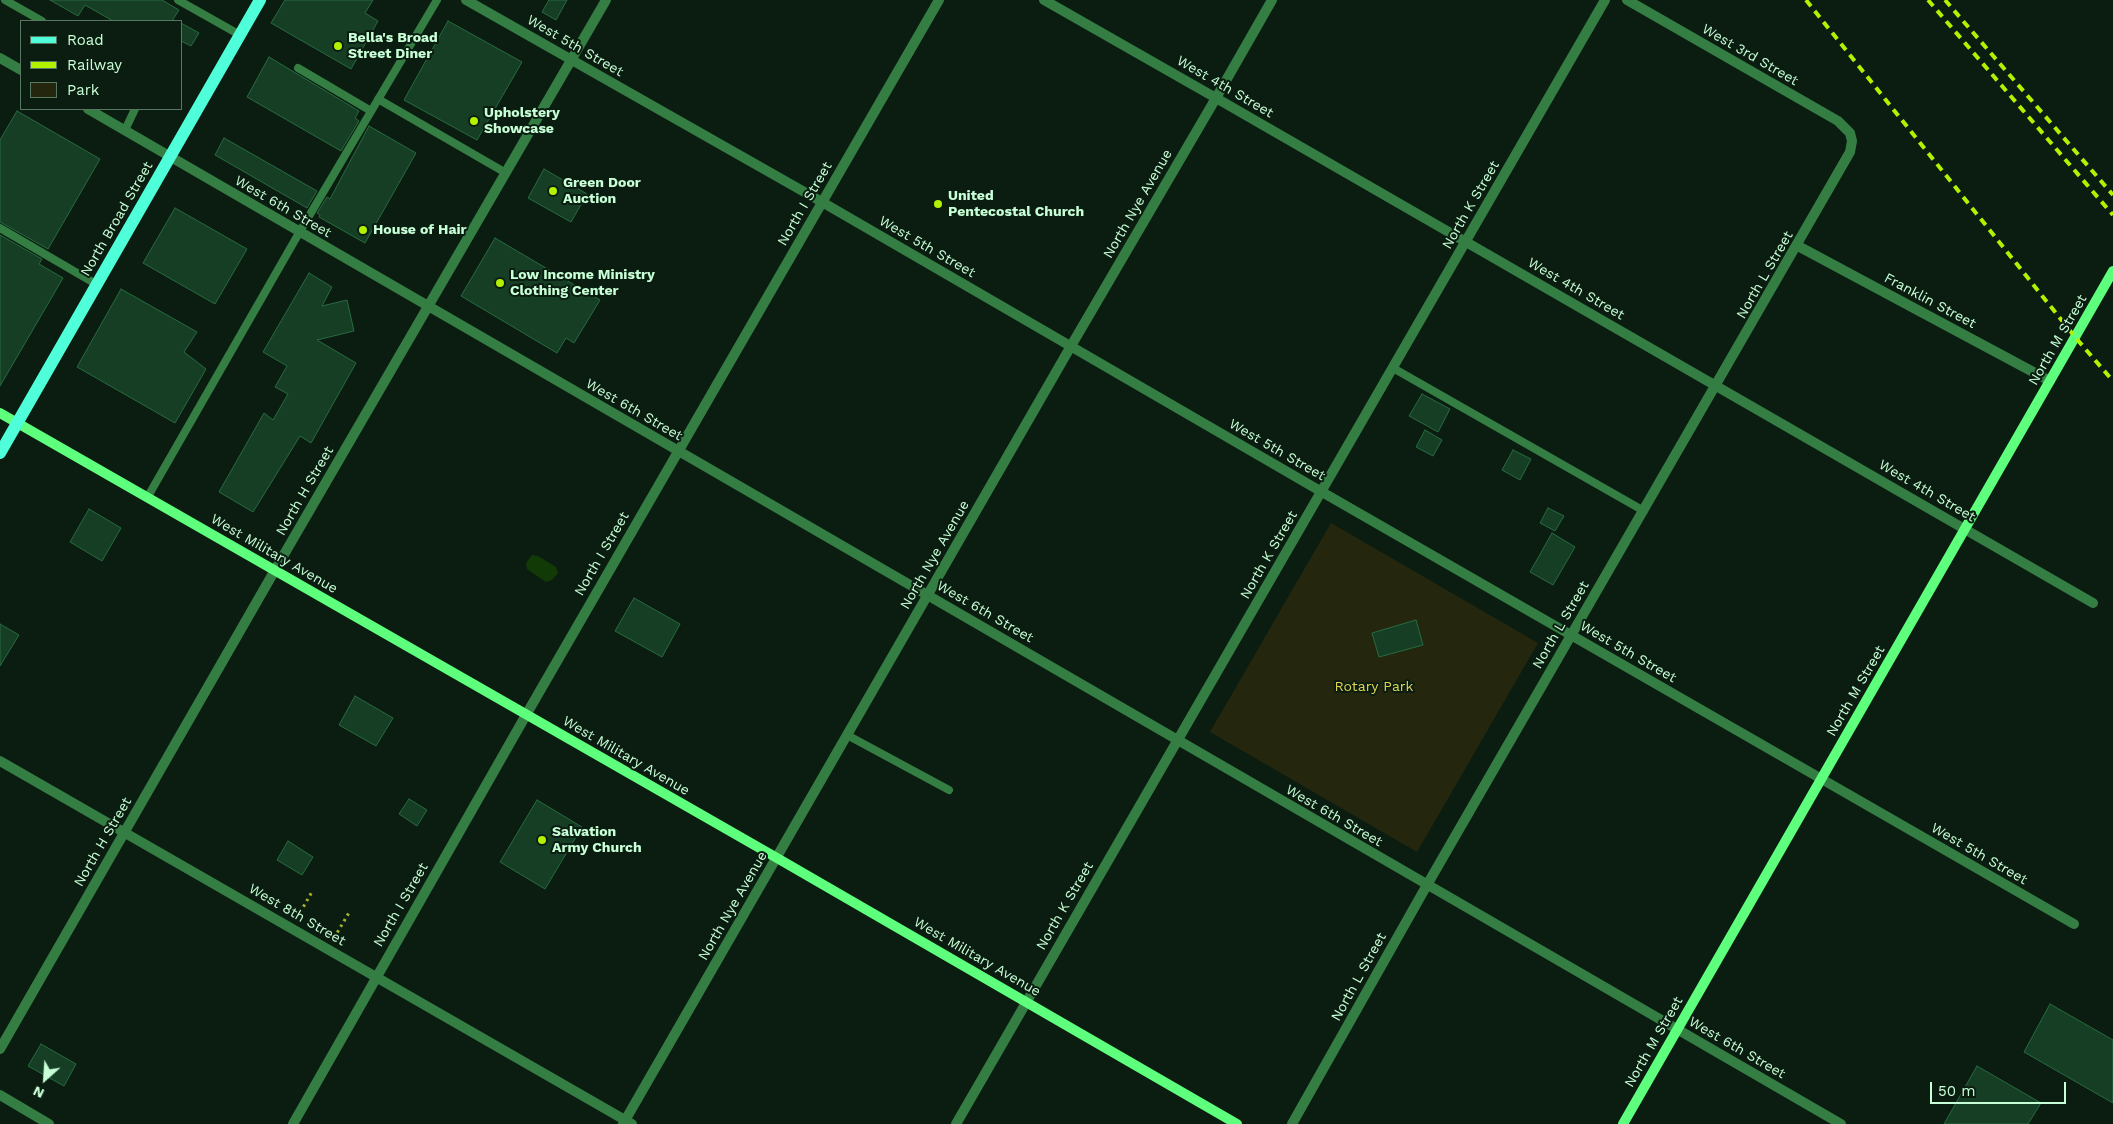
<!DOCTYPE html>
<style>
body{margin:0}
#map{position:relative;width:2113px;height:1124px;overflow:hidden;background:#0b1d11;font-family:"Work Sans",sans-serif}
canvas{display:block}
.legend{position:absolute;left:20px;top:20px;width:162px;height:90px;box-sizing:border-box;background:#0b1d11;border:1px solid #567760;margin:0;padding:6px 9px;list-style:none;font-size:15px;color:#c7ffd6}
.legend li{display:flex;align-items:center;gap:10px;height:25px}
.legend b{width:25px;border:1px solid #567760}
.north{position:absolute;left:20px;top:1054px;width:50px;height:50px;-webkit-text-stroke:4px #0b1d11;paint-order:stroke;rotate:206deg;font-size:14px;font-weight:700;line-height:20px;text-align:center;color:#c7ffd6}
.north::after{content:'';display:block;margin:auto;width:18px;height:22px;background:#c7ffd6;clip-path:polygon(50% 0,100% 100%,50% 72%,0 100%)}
.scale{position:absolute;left:1930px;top:1082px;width:136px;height:22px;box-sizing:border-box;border:2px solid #c7ffd6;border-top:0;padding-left:6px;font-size:15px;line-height:18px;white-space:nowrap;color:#c7ffd6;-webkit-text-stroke:4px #0b1d11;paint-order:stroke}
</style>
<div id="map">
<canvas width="2113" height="1124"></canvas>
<ul class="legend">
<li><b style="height:6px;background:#4effda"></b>Road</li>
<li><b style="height:6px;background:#b2f200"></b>Railway</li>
<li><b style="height:14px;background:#24270e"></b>Park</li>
</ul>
<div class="north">N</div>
<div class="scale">50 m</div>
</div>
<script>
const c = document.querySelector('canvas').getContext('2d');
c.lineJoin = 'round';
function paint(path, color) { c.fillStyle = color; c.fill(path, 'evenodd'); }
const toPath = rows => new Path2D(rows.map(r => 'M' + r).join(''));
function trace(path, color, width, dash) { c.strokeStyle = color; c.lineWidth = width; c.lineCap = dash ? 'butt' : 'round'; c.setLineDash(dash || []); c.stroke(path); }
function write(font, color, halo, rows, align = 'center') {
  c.font = font + ' "Work Sans",sans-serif'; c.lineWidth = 4; c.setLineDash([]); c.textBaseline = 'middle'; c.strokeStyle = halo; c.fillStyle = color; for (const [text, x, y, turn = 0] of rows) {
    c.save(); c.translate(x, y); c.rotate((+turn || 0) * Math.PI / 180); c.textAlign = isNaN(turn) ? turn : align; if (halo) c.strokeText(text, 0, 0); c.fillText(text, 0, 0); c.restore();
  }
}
const green = toPath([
 [1331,523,1538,643,1417,852,1210,732]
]);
const water = toPath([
 [532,555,538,556,556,567,558,573,552,580,546,582,527,569,526,563]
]);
const building = toPath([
 [50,0,162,0,179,10,172,21,113,21,85,5,78,16,50,0],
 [285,0,373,0,365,13,378,21,351,69,271,23,285,0],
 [549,0,567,0,556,20,542,12,549,0],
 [448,21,522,62,477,140,404,100,448,21],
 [181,23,199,33,191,46,181,41,181,23],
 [269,57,359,111,355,118,359,121,341,151,247,97,269,57],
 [17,111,100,159,48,249,0,222,0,140,17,111],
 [369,126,416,153,365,243,319,217,320,215,317,213,327,197,330,199,369,126],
 [224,138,317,191,307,208,215,155,224,138],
 [544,169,587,194,571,222,528,198,544,169],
 [175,208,247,249,215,304,143,263,175,208],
 [0,235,42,259,39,264,63,278,0,386,0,235],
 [495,238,600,300,574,343,566,338,557,353,461,296,495,238],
 [309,273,332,287,322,306,347,300,354,331,317,340,356,363,311,443,300,436,253,512,219,492,264,413,273,420,288,394,275,387,287,366,263,352,309,273],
 [121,289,197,332,184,352,206,369,175,423,77,367,121,289],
 [1422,394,1450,409,1438,432,1409,416,1422,394],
 [1425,430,1442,440,1433,456,1416,447,1425,430],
 [1513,450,1531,459,1520,480,1502,470,1513,450],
 [1548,508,1564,516,1555,531,1540,523,1548,508],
 [89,509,121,528,102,561,70,542,89,509],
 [1552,533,1575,547,1553,585,1530,572,1552,533],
 [634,598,680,624,662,657,615,631,634,598],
 [1416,620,1423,645,1379,657,1372,633,1416,620],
 [0,624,19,635,0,666,0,624],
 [355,696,393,718,376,746,339,725,355,696],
 [409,799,427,810,417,826,399,814,409,799],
 [537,800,582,827,545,889,500,862,537,800],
 [288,841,313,857,302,875,277,860,288,841],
 [2050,1004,2113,1040,2113,1103,2024,1052,2050,1004],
 [41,1044,76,1064,64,1086,28,1066,41,1044],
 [1977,1066,2041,1103,2028,1124,1944,1124,1977,1066]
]);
const path = toPath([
 [297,918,313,890],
 [334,938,350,911]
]);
const service = toPath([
 [5,0,42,21],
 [178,0,240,35],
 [298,68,371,111],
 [378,99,506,173],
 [125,130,135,109],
 [0,228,96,284],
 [1393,368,1644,511],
 [147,498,299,233,437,0],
 [847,735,949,790]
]);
const minor = toPath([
 [466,0,822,202,1322,492,2074,924],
 [1272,0,1216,98,2093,603],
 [0,58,21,70],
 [88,109,1841,1124],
 [1798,246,2050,381],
 [0,761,632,1124],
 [0,1049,275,570,606,0],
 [0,1095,49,1124],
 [293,1124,526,715,939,0],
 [956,1124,1605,0],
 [1292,1124,1427,885,1850,152,1852,141,1850,133,1838,121,1627,0]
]);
const tertiary = toPath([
 [623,1124,1071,346,1216,98,1044,0]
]);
const secondary = toPath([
 [0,413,777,858,1237,1124],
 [1623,1124,2113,271]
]);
const primary = toPath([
 [0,453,260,0]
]);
const rail = toPath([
 [1806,0,2075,337,2113,381],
 [1928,0,2113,215],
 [1945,0,2113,195]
]);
const markers = [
 [338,46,5,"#b2f200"],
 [474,121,5,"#b2f200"],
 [553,191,5,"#b2f200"],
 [938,204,5,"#b2f200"],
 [363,230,5,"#b2f200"],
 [500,283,5,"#b2f200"],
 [542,840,5,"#b2f200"]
];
const poiNames = [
 ["Bella's Broad",348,38],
 ["Street Diner",348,54],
 ["Upholstery",484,113],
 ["Showcase",484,129],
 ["Green Door",563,183],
 ["Auction",563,199],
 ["United",948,196],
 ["Pentecostal Church",948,212],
 ["House of Hair",373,230],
 ["Low Income Ministry",510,275],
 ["Clothing Center",510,291],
 ["Salvation",552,832],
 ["Army Church",552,848]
];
const streetNames = [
 ["West 5th Street",575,46,30],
 ["West 3rd Street",1750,55,30],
 ["West 4th Street",1225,87,30],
 ["North I Street",805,204,-60],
 ["North Nye Avenue",1138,204,-60],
 ["North K Street",1471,205,-60],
 ["West 6th Street",283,207,30],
 ["North Broad Street",117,219,-60],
 ["West 5th Street",927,247,30],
 ["North L Street",1765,275,-60],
 ["West 4th Street",1576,289,30],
 ["Franklin Street",1930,301,28],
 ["North M Street",2058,340,-60],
 ["West 6th Street",634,410,30],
 ["West 5th Street",1277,450,30],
 ["North H Street",305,491,-60],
 ["West 4th Street",1927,491,30],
 ["West Military Avenue",274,554,30],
 ["North I Street",602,554,-60],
 ["North Nye Avenue",935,555,-60],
 ["North K Street",1269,555,-60],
 ["West 6th Street",985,612,30],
 ["North L Street",1561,625,-60],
 ["West 5th Street",1628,652,30],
 ["North M Street",1856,691,-60],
 ["West Military Avenue",626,756,30],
 ["West 6th Street",1334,816,30],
 ["North H Street",103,842,-60],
 ["West 5th Street",1979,854,30],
 ["North I Street",401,905,-60],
 ["North Nye Avenue",733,906,-60],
 ["North K Street",1065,906,-60],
 ["West 8th Street",297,915,30],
 ["West Military Avenue",977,957,30],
 ["North L Street",1359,977,-61],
 ["North M Street",1654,1042,-60],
 ["West 6th Street",1737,1048,30]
];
const parkNames = [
 ["Rotary Park",1374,687]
];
paint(green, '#24270e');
paint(water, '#113a07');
paint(building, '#163e25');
trace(building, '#286b40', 1);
trace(path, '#a3b129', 3, [2.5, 4]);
trace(service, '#347e43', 8);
trace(minor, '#347e43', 10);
trace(tertiary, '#347e43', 10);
trace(secondary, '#5eff7c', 10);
trace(primary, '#4effda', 12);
trace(rail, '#b2f200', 4, [8, 6]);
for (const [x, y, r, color] of markers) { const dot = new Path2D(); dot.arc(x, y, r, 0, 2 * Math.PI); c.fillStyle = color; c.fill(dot); trace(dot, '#0b1d11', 2); }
write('bold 14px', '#c7ffd6', '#0b1d11', poiNames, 'left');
write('14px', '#c7ffd6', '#0b1d11', streetNames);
write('14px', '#e1d550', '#0b1d11', parkNames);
</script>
